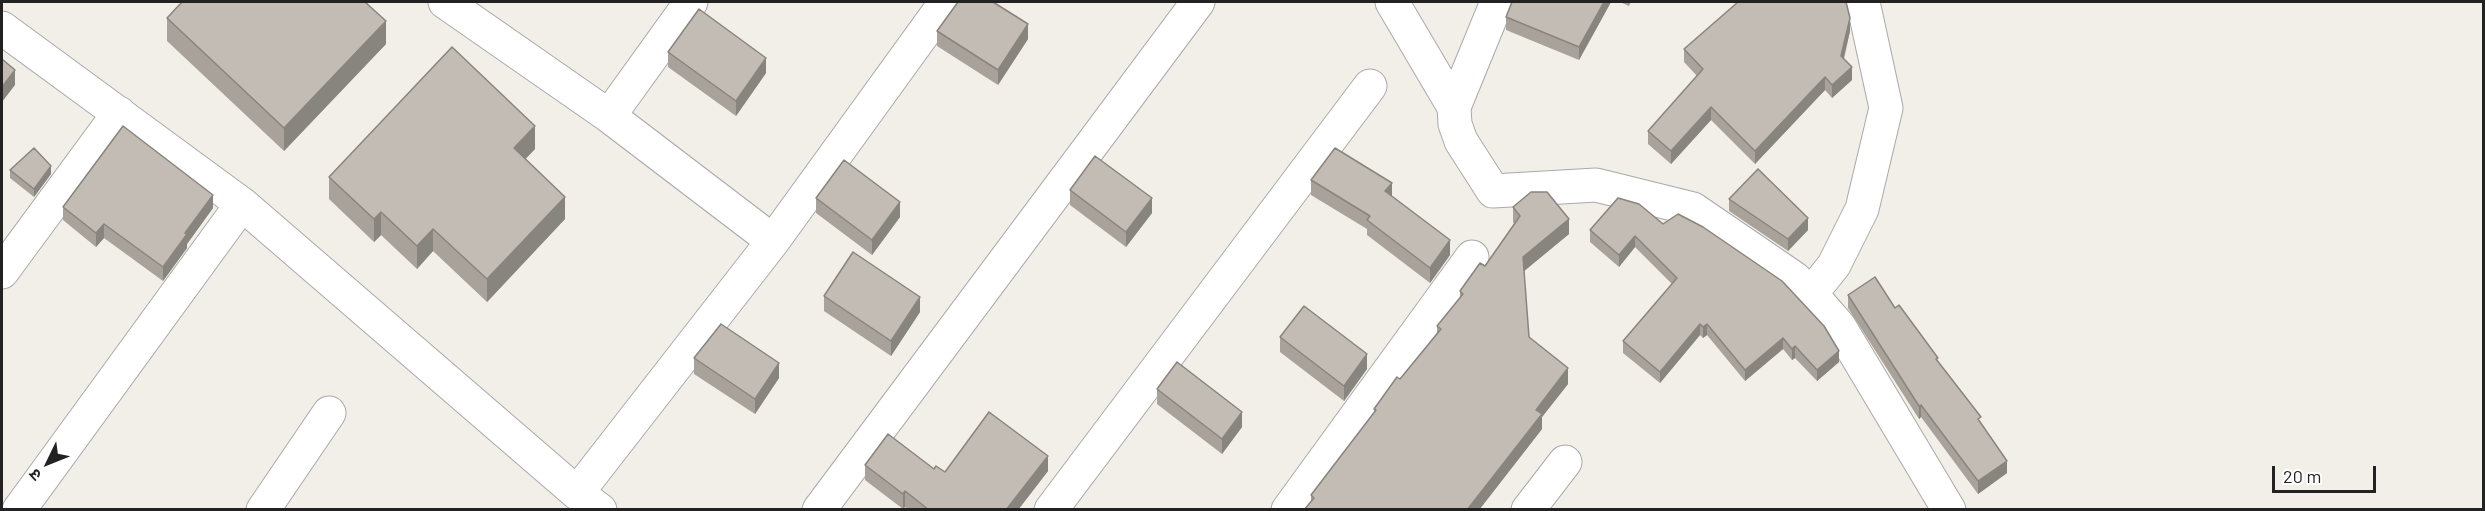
<!DOCTYPE html>
<meta charset="utf-8">
<style>
body{margin:0}
#map{position:relative;width:2485px;height:511px;overflow:hidden;background:#f2efe8;font-family:Barlow,"Noto Sans Devanagari",sans-serif}
canvas{display:block}
.frame{position:absolute;inset:0;border:3px solid #222;pointer-events:none}
.north{position:absolute;left:18px;top:433px;width:60px;height:60px;-webkit-text-stroke:4px #fff;paint-order:stroke;rotate:227deg;font-size:16px;font-weight:700;line-height:24px;text-align:center;color:#222}
.north::after{content:'';display:block;margin:auto;width:21px;height:27px;background:#222;clip-path:polygon(50% 0,100% 100%,50% 72%,0 100%)}
.scale{position:absolute;left:2272px;top:466px;width:104px;height:27px;box-sizing:border-box;border:3px solid #222;border-top:0;padding-left:8px;font-size:18px;line-height:21px;white-space:nowrap;color:#222;-webkit-text-stroke:4px #fff;paint-order:stroke}
</style>
<div id="map">
<canvas width="2485" height="511"></canvas>
<div class="frame"></div>
<div class="north">उ</div>
<div class="scale">20 m</div>
</div>
<script>
const c = document.querySelector('canvas').getContext('2d');
c.lineJoin = 'round';
const toPath = rows => new Path2D(rows.map(r => 'M' + r).join(''));
function trace(path, color, width, dash) { c.strokeStyle = color; c.lineWidth = width; c.lineCap = dash ? 'butt' : 'round'; c.setLineDash(dash || []); c.stroke(path); }
function paint(path, color) { c.fillStyle = color; c.fill(path, 'evenodd'); }
const minor = toPath([
 [445,2,609,116,773,241],
 [1392,2,1454,107],
 [1497,2,1454,107,1455,124,1461,141,1493,191,1596,185,1693,209,1794,278,1811,294],
 [1863,2,1886,108,1862,209,1834,265,1811,294,1839,326,1949,510],
 [2,28,242,204,577,493,600,510],
 [609,116,691,2],
 [2,272,119,113],
 [577,493,773,241,946,2],
 [19,510,242,204],
 [263,510,329,413],
 [819,510,1198,2],
 [1051,510,1370,86],
 [1288,510,1472,257],
 [1528,510,1565,462]
]);
const wall = toPath([
 [1512,2,1611,2,1579,60,1506,30,1506,17],
 [1620,2,1631,2,1629,6],
 [167,18,386,44,284,151,167,41],
 [937,31,1028,39,998,85,937,46],
 [1850,31,1844,59,1852,80,1832,98,1825,90,1755,164,1711,120,1671,164,1648,144,1648,131,1697,76,1684,62,1684,49],
 [668,52,766,73,736,116,668,67],
 [535,149,525,159,565,219,487,302,433,251,417,269,381,235,374,242,329,199,329,177],
 [10,170,51,174,34,197,10,178],
 [1311,180,1392,196,1450,255,1430,283,1367,235,1367,229,1311,195],
 [1070,190,1152,213,1126,247,1070,205],
 [816,198,900,217,872,255,816,213],
 [1729,199,1808,230,1788,251,1729,211],
 [63,207,213,208,187,244,187,248,163,281,104,238,96,247,63,220],
 [1513,207,1569,234,1524,271,1529,337,1568,384,1542,417,1542,429,1479,510,1304,510,1311,501,1311,495,1374,413,1374,409,1400,379,1437,333,1437,326,1460,298,1460,291,1485,266,1514,224,1513,222],
 [1663,224,1839,362,1817,381,1795,358,1792,360,1783,349,1745,381,1707,335,1703,338,1700,335,1660,383,1623,353,1623,341,1672,284,1635,247,1619,267,1590,242,1590,230],
 [1848,295,1895,308,1938,361,1981,423,2007,473,1978,494,1921,417,1919,419,1848,308],
 [824,296,920,312,891,356,824,311],
 [1280,337,1367,369,1344,401,1280,352],
 [694,358,779,378,755,414,694,374],
 [1157,389,1242,427,1222,454,1157,404],
 [865,465,934,469,945,472,1048,471,1018,510,909,510,905,507,903,509,865,480]
]);
const shadedWall = toPath([
 [1604,2,1611,2,1579,60,1579,47],
 [1850,18,1850,31,1841,69,1841,56],
 [386,21,386,44,284,151,284,128],
 [1028,24,1028,39,998,85,998,70],
 [766,58,766,73,736,116,736,101],
 [1852,67,1852,80,1832,98,1832,85],
 [15,70,15,85,2,102,2,87],
 [1825,77,1825,90,1755,164,1755,151],
 [1711,107,1711,120,1671,164,1671,151],
 [535,126,535,149,514,171,514,148],
 [51,166,51,174,34,197,34,189],
 [1392,183,1392,199,1385,191],
 [213,195,213,208,187,244,187,248,163,281,163,267,185,233],
 [565,197,565,219,487,302,487,279],
 [1152,198,1152,213,1126,247,1126,232],
 [900,202,900,217,872,255,872,240],
 [381,212,381,235,374,242,374,219],
 [1808,218,1808,230,1788,251,1788,239],
 [1569,219,1569,234,1523,272,1523,257],
 [104,224,104,238,96,247,96,233],
 [433,229,433,251,417,269,417,246],
 [1635,236,1635,247,1619,267,1619,255],
 [1450,240,1450,255,1430,283,1430,268],
 [920,297,920,312,891,356,891,341],
 [1700,324,1700,335,1660,383,1660,372],
 [1707,324,1707,335,1703,338,1703,327],
 [1783,338,1783,349,1745,381,1745,370],
 [1795,346,1795,358,1792,360,1792,349],
 [1839,351,1839,362,1817,381,1817,370],
 [1367,354,1367,369,1344,401,1344,386],
 [779,363,779,378,755,414,755,399],
 [1568,368,1568,384,1542,417,1542,429,1479,510,1467,510,1536,410],
 [1921,405,1921,417,1919,419,1919,406],
 [1242,412,1242,427,1222,454,1222,439],
 [1048,456,1048,471,1018,510,1006,510],
 [2007,461,2007,473,1978,494,1978,481],
 [905,491,905,507,903,509,903,494]
]);
const building = toPath([
 [182,2,365,2,386,21,284,128,167,18,182,2],
 [958,2,993,2,1028,24,998,70,937,31,958,2],
 [1512,2,1604,2,1579,47,1506,17,1512,2],
 [1738,2,1846,2,1850,18,1841,56,1852,67,1832,85,1825,77,1755,151,1711,107,1671,151,1648,131,1703,69,1684,49,1738,2],
 [699,9,766,58,736,101,668,52,699,9],
 [452,47,535,126,514,148,565,197,487,279,433,229,417,246,381,212,374,219,329,177,452,47],
 [2,59,15,70,2,87,2,59],
 [123,126,213,195,185,233,187,234,163,267,104,224,96,233,63,207,123,126],
 [34,148,51,166,34,189,10,170,34,148],
 [1335,148,1392,183,1385,191,1450,240,1430,268,1367,220,1370,216,1311,180,1335,148],
 [1095,156,1152,198,1126,232,1070,190,1095,156],
 [844,160,900,202,872,240,816,198,844,160],
 [1758,169,1808,218,1788,239,1729,199,1758,169],
 [1531,192,1547,192,1569,219,1523,257,1529,337,1568,368,1536,410,1542,414,1467,510,1304,510,1314,498,1311,495,1376,410,1374,409,1397,377,1400,379,1441,329,1437,326,1463,294,1460,291,1480,263,1485,266,1520,216,1513,207,1531,192],
 [1618,198,1639,204,1663,224,1678,214,1703,227,1782,281,1824,326,1839,351,1817,370,1795,346,1792,349,1783,338,1745,370,1707,324,1703,327,1700,324,1660,372,1623,341,1677,278,1635,236,1619,255,1590,230,1618,198],
 [853,252,920,297,891,341,824,296,853,252],
 [1875,277,1895,308,1899,305,1938,358,1936,359,1981,417,1978,419,2007,461,1978,481,1921,405,1919,406,1848,295,1875,277],
 [1304,306,1367,354,1344,386,1280,337,1304,306],
 [721,324,779,363,755,399,694,358,721,324],
 [1177,362,1242,412,1222,439,1157,389,1177,362],
 [989,412,1048,456,1006,510,929,510,905,491,903,494,865,465,888,434,934,469,936,466,945,472,989,412]
]);
trace(minor, '#a9a9a9', 35);
trace(minor, '#fff', 33);
paint(wall, '#a8a29b');
paint(shadedWall, '#88847e');
paint(building, '#c3bcb4');
trace(building, '#88847e', 1.5);
</script>
